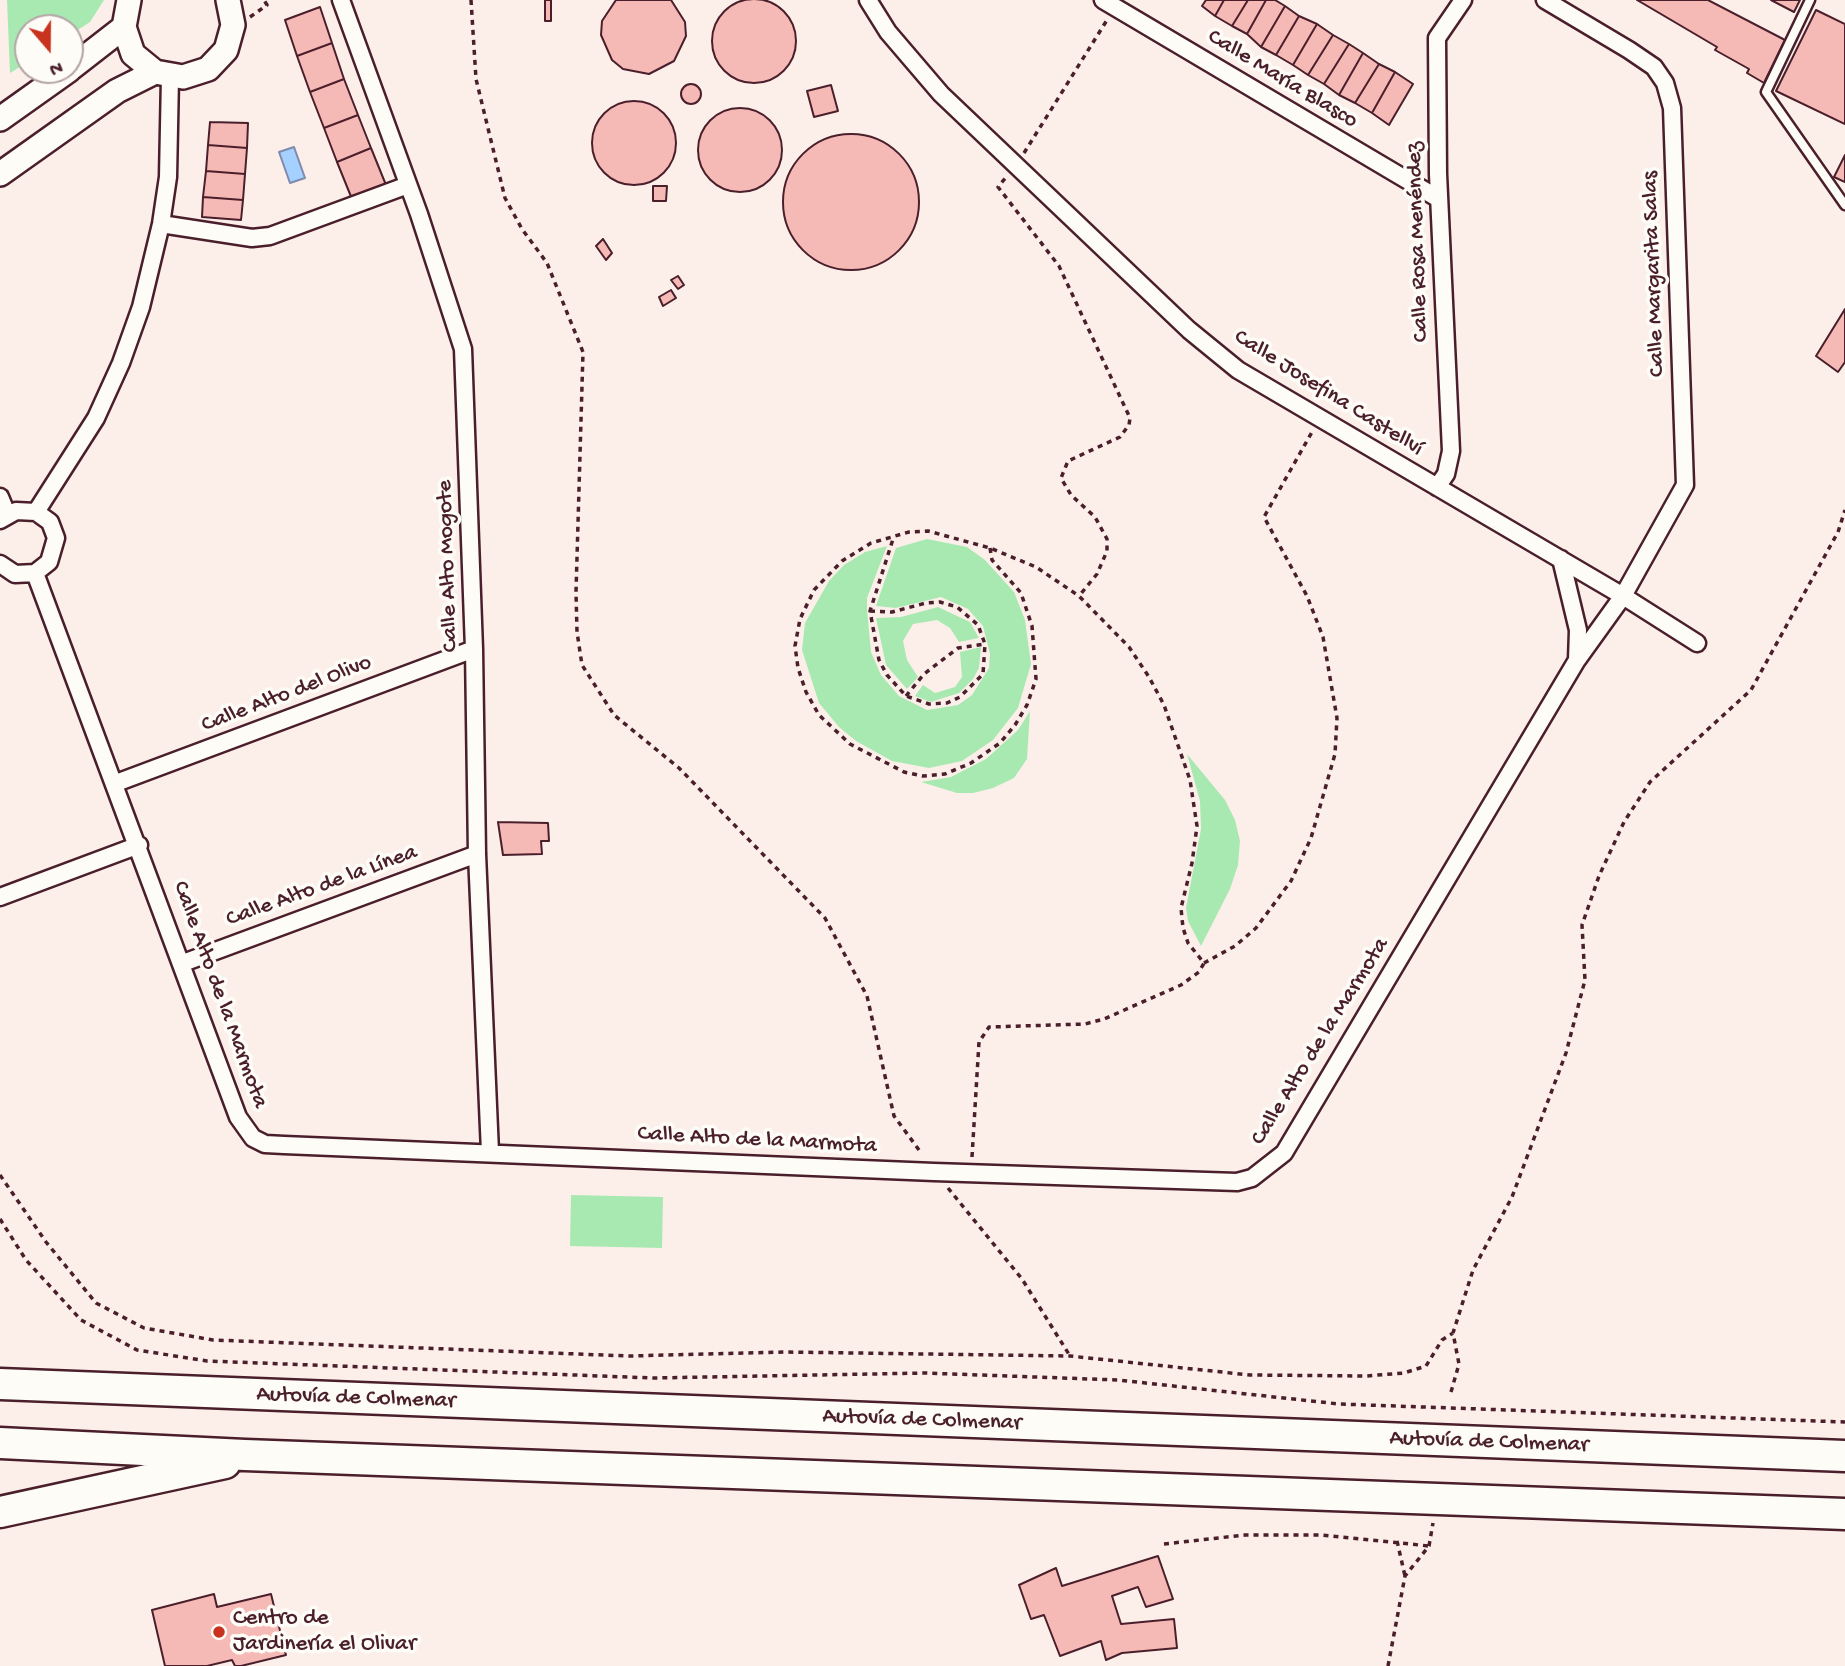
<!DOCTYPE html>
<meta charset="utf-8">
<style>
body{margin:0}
#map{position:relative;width:1845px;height:1666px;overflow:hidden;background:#fcefea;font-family:"Gochi Hand",sans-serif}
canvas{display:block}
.north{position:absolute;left:14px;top:14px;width:70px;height:70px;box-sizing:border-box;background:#fdfcf7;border:2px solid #b5a4a5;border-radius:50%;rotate:160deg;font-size:19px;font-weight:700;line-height:28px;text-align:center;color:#4a1f2b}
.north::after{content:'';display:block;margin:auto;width:24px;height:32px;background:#c8321e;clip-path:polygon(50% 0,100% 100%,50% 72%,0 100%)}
</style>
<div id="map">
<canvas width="1845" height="1666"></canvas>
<div class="north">N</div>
</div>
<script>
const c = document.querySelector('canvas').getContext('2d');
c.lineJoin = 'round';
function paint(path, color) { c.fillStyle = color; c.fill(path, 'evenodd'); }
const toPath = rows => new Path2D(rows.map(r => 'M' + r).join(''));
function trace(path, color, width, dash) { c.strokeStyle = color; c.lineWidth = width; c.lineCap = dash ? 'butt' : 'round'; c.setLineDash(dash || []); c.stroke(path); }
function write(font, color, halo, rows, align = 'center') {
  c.font = font + ' "Gochi Hand",sans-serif'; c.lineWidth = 7; c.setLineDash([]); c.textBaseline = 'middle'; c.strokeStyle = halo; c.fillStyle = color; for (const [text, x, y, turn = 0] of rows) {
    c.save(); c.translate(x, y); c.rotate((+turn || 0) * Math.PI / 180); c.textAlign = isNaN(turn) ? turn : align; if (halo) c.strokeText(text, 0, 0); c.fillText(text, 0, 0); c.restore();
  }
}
const green = toPath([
 [7,0,104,0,90,22,70,35,70,28,28,28,28,62,10,73],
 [927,539,967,547,985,560,1014,592,1025,620,1031,664,1018,708,993,740,962,761,929,768,892,761,856,741,839,727,819,703,802,650,805,623,829,581,844,565,865,552,887,546,867,598,867,610,871,652,881,675,899,696,927,710,958,705,972,695,989,668,990,654,983,626,968,609,941,597,896,608,876,606,896,548],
 [938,607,970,622,979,638,959,642,950,628,937,620,913,624,903,641,907,660,918,677,907,689,886,665,876,618,901,617],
 [981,647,979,668,973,679,959,693,931,702,915,696,923,685,935,693,955,687,962,677,960,652],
 [1030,711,1027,759,1014,778,993,788,973,793,957,793,921,782,951,777,986,759,1018,730],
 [1187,754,1225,800,1235,820,1240,841,1238,865,1230,889,1201,946,1188,921,1186,908,1201,829,1200,801],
 [571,1195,663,1197,662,1248,570,1246]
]);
const water = toPath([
 [294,147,305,178,290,183,279,152,294,147]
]);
const building = toPath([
 '712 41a42 42 0 1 1 84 0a42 42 0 1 1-84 0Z',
 [545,0,551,0,551,21,545,21,545,0],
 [616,0,671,0,685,22,686,36,674,61,649,74,623,69,612,60,601,35,602,21,616,0],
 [1206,0,1224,0,1215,16,1202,6,1206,0],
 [1224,0,1248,0,1232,26,1215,16,1224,0],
 [1248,0,1266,0,1247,34,1232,26,1248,0],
 [1266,0,1275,0,1285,6,1261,47,1247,34,1266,0],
 [1637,0,1708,0,1785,40,1764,83,1747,73,1749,69,1715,50,1717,47,1637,0],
 [1771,0,1800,0,1794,12,1771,0],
 [1285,6,1299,16,1276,55,1261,47,1285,6],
 [320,7,332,43,297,56,285,20,320,7],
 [1816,10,1845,24,1845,124,1776,91,1816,10],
 [1299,16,1317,24,1293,65,1276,55,1299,16],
 [1317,24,1333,35,1308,75,1293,65,1317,24],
 [1333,35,1349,44,1324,84,1308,75,1333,35],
 [332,43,344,79,310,92,297,56,332,43],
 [1349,44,1363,53,1339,95,1324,84,1349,44],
 [1363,53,1379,64,1355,103,1339,95,1363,53],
 [1379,64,1395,72,1372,113,1355,103,1379,64],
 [1395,72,1413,84,1389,125,1372,113,1395,72],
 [344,79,358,115,324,128,310,92,344,79],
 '681 94a10 10 0 1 1 20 0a10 10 0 1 1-20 0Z',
 [831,85,838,111,814,117,807,91,831,85],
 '592 143a42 42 0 1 1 84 0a42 42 0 1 1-84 0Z',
 '698 150a42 42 0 1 1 84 0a42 42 0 1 1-84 0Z',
 [358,115,371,148,337,162,324,128,358,115],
 [210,122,248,123,247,148,208,145,210,122],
 '783 202a68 68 0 1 1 136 0a68 68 0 1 1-136 0Z',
 [208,145,247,148,245,174,206,171,208,145],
 [371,148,386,185,352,199,337,162,371,148],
 [1845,155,1845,182,1834,177,1845,155],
 [206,171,245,174,243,200,203,197,206,171],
 [653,186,667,186,666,201,653,201,653,186],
 [203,197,243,200,241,220,202,217,203,197],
 [603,239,612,253,606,260,596,246,603,239],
 [678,276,684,285,678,289,671,280,678,276],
 [671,290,676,298,663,306,659,297,671,290],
 [1845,309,1845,362,1838,372,1816,356,1845,309],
 [498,822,548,823,549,841,541,841,542,854,503,855,498,822],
 [1158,1556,1173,1599,1146,1607,1138,1587,1112,1596,1121,1624,1174,1619,1177,1648,1122,1653,1106,1660,1101,1641,1060,1656,1044,1615,1031,1619,1019,1585,1056,1568,1062,1586,1158,1556],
 [214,1594,217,1607,271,1594,286,1655,241,1666,235,1666,232,1660,207,1666,165,1666,152,1610,214,1594]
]);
const path = toPath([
 [471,0,476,79,505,198,522,229,547,263,583,352,576,592,577,632,582,665,614,715,679,768,825,918,867,996,894,1116,922,1154],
 [250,17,267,5,264,0],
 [1024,153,1107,20],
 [990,548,992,560,1021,593,1032,626,1036,679,1027,705,1015,725,1000,743,971,763,945,774,923,776,904,772,850,744,819,715,806,692,798,668,795,646,800,619,814,590,842,561,871,543,909,532,928,531,990,548,1036,567,1079,596],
 [870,611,892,612,926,603,940,602,957,607,978,625,985,644,983,674,960,697,947,703,929,704,906,696,887,675,879,660,870,611,894,536],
 [906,696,924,674,958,648,985,644],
 [1204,963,1235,946,1256,928,1291,881,1311,838,1335,754,1337,718,1323,637,1307,596,1264,517,1312,432],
 [972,1157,979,1042,989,1027,1085,1024,1104,1019,1181,985,1199,972,1204,963,1188,943,1183,928,1181,908,1192,863,1197,826,1190,780,1164,705,1149,677,1129,647,1079,596,1097,574,1107,551,1107,539,1095,517,1071,495,1061,478,1068,461,1120,437,1129,425,1130,418,1059,266,998,187,1007,176],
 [0,1175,46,1242,96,1303,144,1328,213,1340,629,1356,784,1352,1070,1356,1250,1375,1366,1376,1404,1373,1426,1366,1442,1340,1453,1333],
 [948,1188,1022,1279,1070,1356],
 [0,1219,26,1260,81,1320,137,1350,207,1361,653,1378,925,1373,1118,1380,1339,1404,1845,1422],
 [1451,1392,1459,1364,1453,1333,1473,1270,1512,1197,1566,1053,1585,980,1582,925,1599,876,1624,822,1650,782,1751,690,1838,532,1845,510],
 [1397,1541,1405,1576],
 [1164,1544,1245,1535,1322,1535,1429,1546],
 [1388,1666,1405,1576,1429,1546,1433,1523]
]);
const lane = toPath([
 [1810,0,1766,92,1845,205]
]);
const street = toPath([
 [341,0,419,214,463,349,474,649,477,854,490,1152],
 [868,0,888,32,941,94,1189,330,1238,370,1623,596,1697,643],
 [1103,0,1439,199],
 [161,224,252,238,270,236,408,185],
 [1437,487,1446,474,1451,451,1438,174,1437,38,1463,0],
 [0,497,7,514],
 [36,512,96,418,121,363,141,307,161,224,168,177,170,77],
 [0,520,16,511,36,512,50,522,56,538,49,562,35,573,15,574,0,564],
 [1561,559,1578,630,1577,660],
 [35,573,238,1117,253,1138,265,1144,284,1145,934,1172,1237,1182,1252,1178,1284,1153,1577,660,1623,596,1685,485,1672,108,1665,83,1654,67,1629,50,1545,0],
 [116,783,474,649],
 [0,897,139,845],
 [183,963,477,854]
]);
const secondary = toPath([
 [129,0,124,27,133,54,155,72,183,77,208,69,226,50,233,25,228,0],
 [70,69,124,27],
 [0,119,69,70],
 [0,174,117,91,155,72]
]);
const highway = toPath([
 [0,1384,1845,1456],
 [0,1443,245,1455,1845,1514],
 [0,1512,225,1463]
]);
const markers = [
 [219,1632,7,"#c8321e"]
];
const streetNames = [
 ["Calle María Blasco",1282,80,31],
 ["Calle Rosa Menéndez",1419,242,-92],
 ["Calle Margarita Salas",1655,274,-92],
 ["Calle Josefina Castellví",1328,394,32],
 ["Calle Alto Mogote",449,566,-92],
 ["Calle Alto del Olivo",287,695,-21],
 ["Calle Alto de la Línea",322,887,-20],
 ["Calle Alto de la Marmota",219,995,70],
 ["Calle Alto de la Marmota",1321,1042,-58],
 ["Calle Alto de la Marmota",757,1141,3],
 ["Autovía de Colmenar",356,1399,2],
 ["Autovía de Colmenar",922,1421,2],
 ["Autovía de Colmenar",1489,1443,2]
];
const poiNames = [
 ["Centro de",233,1619],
 ["Jardinería el Olivar",233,1645]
];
paint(green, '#a8e9b1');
paint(water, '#a4d1ff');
trace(water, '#808aaa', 2);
paint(building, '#f6bab6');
trace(building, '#4a1f2b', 2);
trace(lane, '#4a1f2b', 13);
trace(street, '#4a1f2b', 21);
trace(secondary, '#4a1f2b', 28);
trace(highway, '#4a1f2b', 35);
trace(path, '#4a1f2b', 3.5, [5, 5]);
trace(lane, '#fdfcf7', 8);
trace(street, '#fdfcf7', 16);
trace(secondary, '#fdfcf7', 23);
trace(highway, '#fdfcf7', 30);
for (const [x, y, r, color] of markers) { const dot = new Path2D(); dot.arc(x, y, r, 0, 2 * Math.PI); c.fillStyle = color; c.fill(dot); trace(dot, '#fdfcf7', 2.5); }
write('23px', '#4a1f2b', '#fdfcf7', streetNames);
write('23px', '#4a1f2b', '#fdfcf7', poiNames, 'left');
</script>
